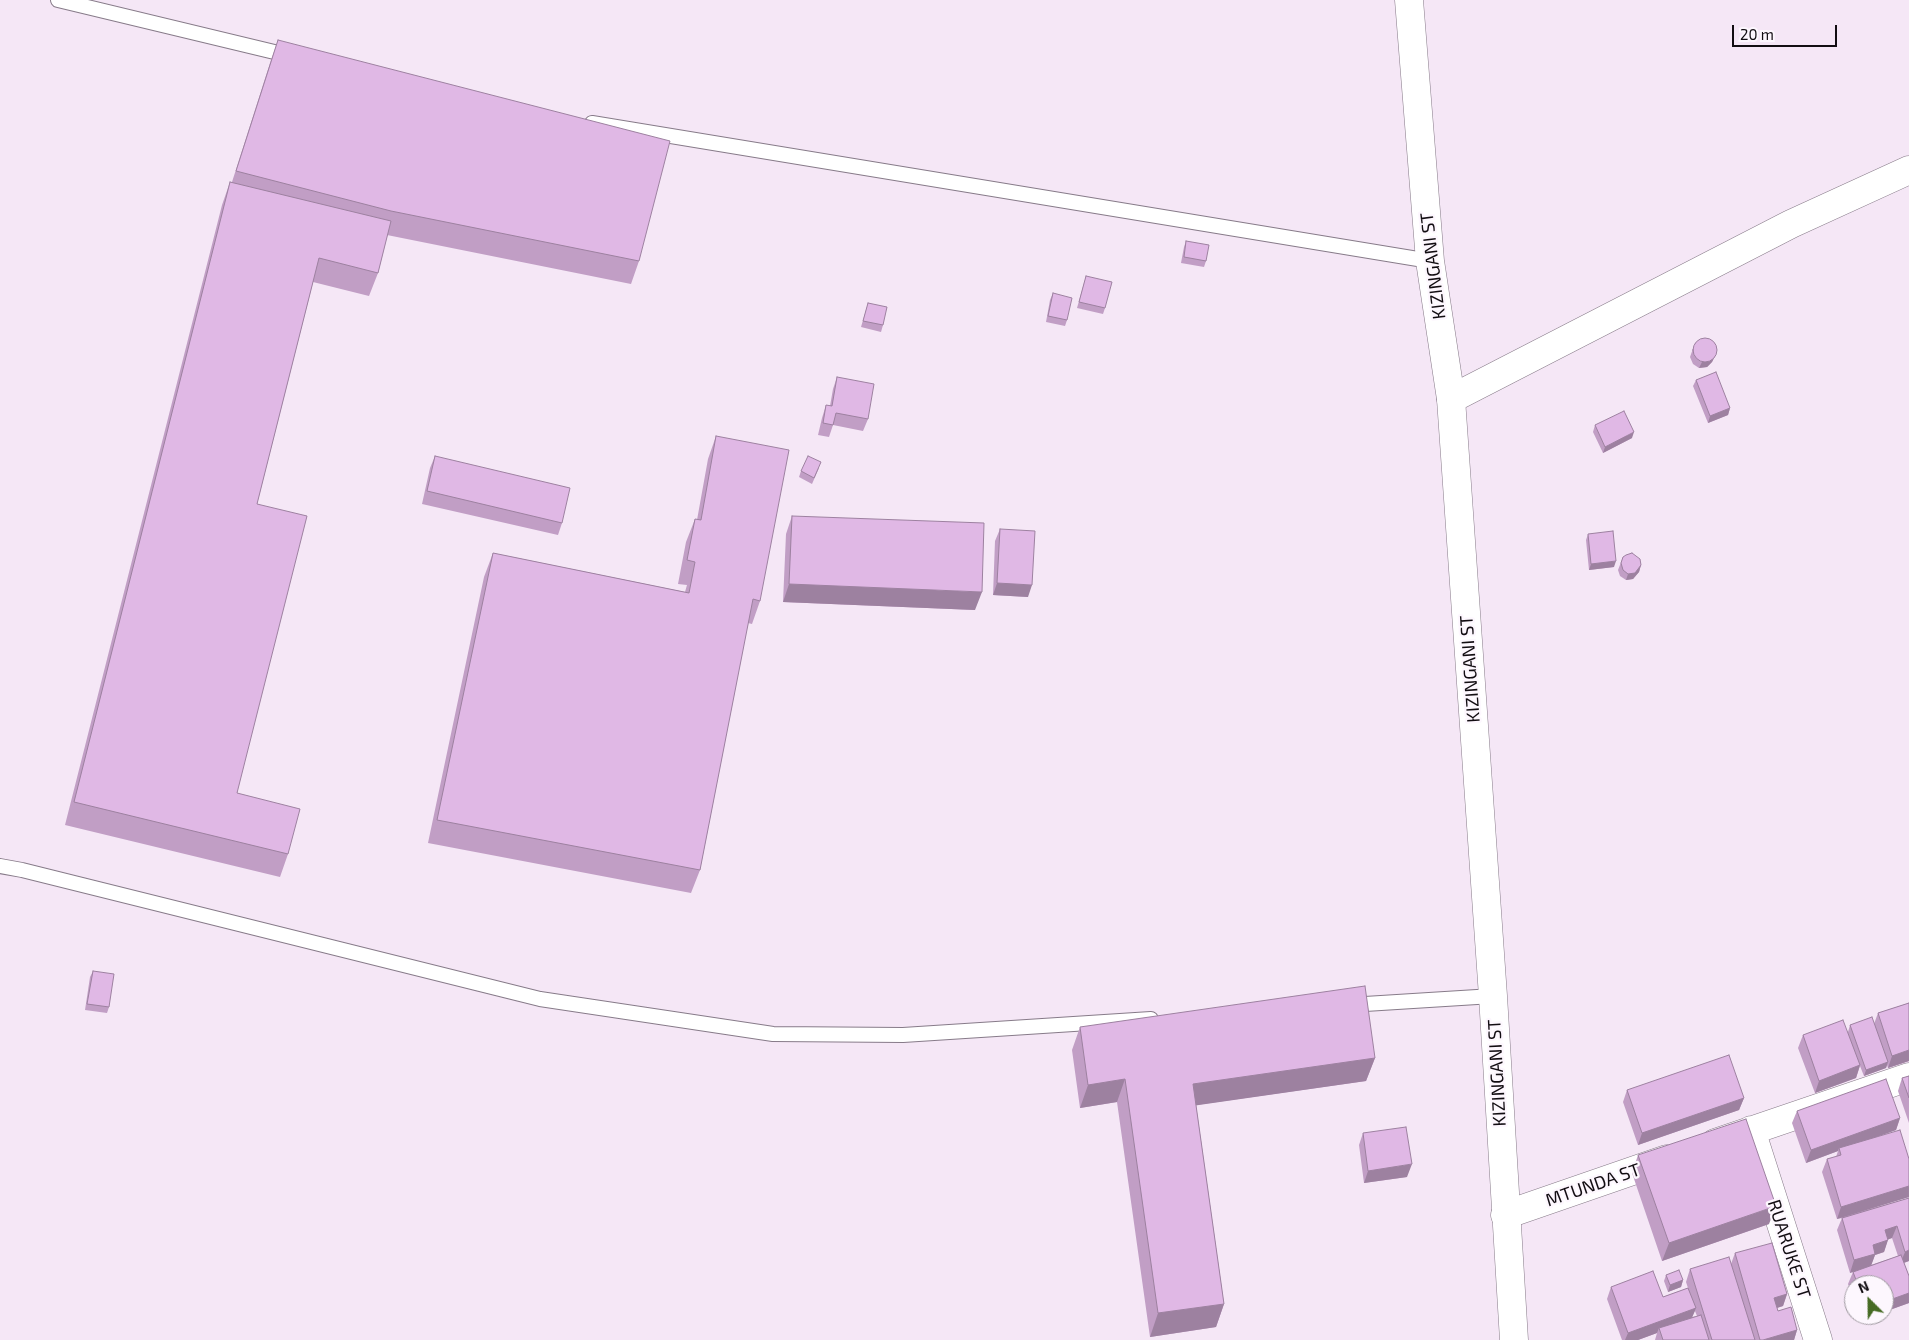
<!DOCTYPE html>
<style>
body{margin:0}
#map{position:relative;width:1909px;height:1340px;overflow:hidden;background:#f5e7f6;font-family:"Exo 2",sans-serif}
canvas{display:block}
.north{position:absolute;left:1844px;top:1275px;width:50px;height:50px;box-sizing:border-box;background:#fdf7fe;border:1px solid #9f99a0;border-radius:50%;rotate:337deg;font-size:14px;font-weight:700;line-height:20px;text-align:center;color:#120d12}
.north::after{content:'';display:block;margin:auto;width:18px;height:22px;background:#466b24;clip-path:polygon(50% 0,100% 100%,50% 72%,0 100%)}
.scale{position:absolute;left:1732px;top:25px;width:105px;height:22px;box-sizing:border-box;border:2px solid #120d12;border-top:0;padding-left:6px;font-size:15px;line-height:18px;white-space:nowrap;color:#120d12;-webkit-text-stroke:4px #fdf7fe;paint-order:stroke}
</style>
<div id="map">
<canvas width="1909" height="1340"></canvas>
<div class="north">N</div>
<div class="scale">20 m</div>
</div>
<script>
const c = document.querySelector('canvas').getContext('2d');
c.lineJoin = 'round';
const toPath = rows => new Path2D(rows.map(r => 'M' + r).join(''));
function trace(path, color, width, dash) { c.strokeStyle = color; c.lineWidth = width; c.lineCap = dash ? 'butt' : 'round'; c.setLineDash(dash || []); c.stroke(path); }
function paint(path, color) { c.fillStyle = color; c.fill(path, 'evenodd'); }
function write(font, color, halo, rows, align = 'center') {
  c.font = font + ' "Exo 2",sans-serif'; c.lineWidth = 4.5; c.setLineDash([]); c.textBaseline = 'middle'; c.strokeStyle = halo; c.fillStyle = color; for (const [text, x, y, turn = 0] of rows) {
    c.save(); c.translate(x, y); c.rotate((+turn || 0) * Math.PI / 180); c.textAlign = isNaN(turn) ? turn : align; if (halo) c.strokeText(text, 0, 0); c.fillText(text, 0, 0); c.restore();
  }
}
const service = toPath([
 [58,0,291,56],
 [592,123,1430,261],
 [0,866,22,870,540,999,773,1034,903,1035,1151,1019],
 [1349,1005,1493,996]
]);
const minor = toPath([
 [1451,399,1791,224,1909,170],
 [1751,1130,1818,1340],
 [1715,1143,1909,1077],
 [1505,1215,1667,1159]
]);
const tertiary = toPath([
 [1409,0,1430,261,1451,399,1493,996,1514,1340]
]);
const wall = toPath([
 [278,40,639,261,631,284,387,235,378,273,369,296,313,282,257,504,237,793,288,854,280,877,65,825,222,205,230,182,232,182,270,63],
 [1186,241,1206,261,1204,267,1181,263,1184,247],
 [1086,276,1105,308,1103,314,1077,308],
 [1053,293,1067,320,1065,326,1046,322,1050,300],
 [868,303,883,325,881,332,861,327],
 [1695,343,1715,356,1712,362,1707,367,1699,368,1693,364,1690,357],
 [837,377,868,419,863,431,833,425,829,437,818,435,822,418,826,405,830,406,833,389],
 [1696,380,1730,408,1728,415,1708,423,1693,386],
 [1595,425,1632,438,1603,453,1593,432],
 [716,436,760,601,752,624,748,623,700,870,691,893,428,843,484,577,493,553,685,592,687,585,678,584,686,542,695,519,697,520,708,459],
 [435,456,562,523,558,535,422,504,430,468],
 [819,468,812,484,799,477,801,471],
 [792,516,975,610,783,602,786,534],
 [1000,529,1028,597,993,595,995,541],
 [1588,534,1614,567,1589,570,1586,540],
 [1623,557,1641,565,1639,572,1633,579,1626,580,1620,576,1618,570],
 [93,971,109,1007,107,1013,85,1010,90,977],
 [1909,1003,1909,1061,1888,1068,1887,1065,1886,1068,1864,1076,1860,1066,1856,1078,1815,1093,1798,1048,1803,1035,1848,1032,1850,1025,1874,1024,1878,1013],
 [1080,1027,1375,1058,1366,1081,1196,1105,1224,1304,1216,1327,1150,1337,1117,1102,1080,1108,1072,1050],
 [1909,1076,1909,1123,1898,1091,1902,1078],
 [1627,1090,1744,1098,1739,1110,1638,1145,1623,1102],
 [1797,1111,1900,1118,1896,1130,1877,1137,1909,1159,1909,1197,1859,1212,1909,1198,1909,1261,1904,1263,1909,1276,1909,1303,1884,1312,1884,1285,1854,1285,1854,1299,1848,1284,1853,1272,1854,1271,1850,1273,1837,1230,1842,1218,1837,1219,1822,1172,1827,1159,1836,1157,1838,1151,1806,1163,1792,1123],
 [1892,1238,1898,1256,1871,1265,1875,1255,1884,1252,1888,1239],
 [1363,1133,1407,1177,1364,1183,1359,1145],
 [1638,1155,1769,1224,1662,1261,1632,1173],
 [1735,1253,1787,1294,1783,1306,1777,1308,1778,1311,1797,1330,1794,1340,1655,1340,1657,1333,1638,1340,1622,1340,1607,1299,1611,1287,1663,1297,1688,1288,1686,1282,1690,1269,1731,1264],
 [1695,1311,1697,1316,1692,1317],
 [1666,1275,1683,1280,1681,1287,1668,1292,1664,1281],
 [1860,1315,1876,1315,1862,1320]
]);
const shadedWall = toPath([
 [1715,356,1712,362,1707,367,1699,368,1702,362],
 [1730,408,1728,415,1708,423,1710,416],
 [1634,432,1632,438,1603,453,1605,447],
 [1616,561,1614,567,1589,570,1591,564],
 [1641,565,1639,572,1633,579,1626,580,1628,574],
 [997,583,1032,585,1028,597,993,595],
 [789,584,982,592,975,610,783,602],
 [1909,1050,1909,1061,1888,1068,1892,1056],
 [1375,1058,1366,1081,1185,1107,1193,1084],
 [1888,1062,1886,1068,1864,1076,1866,1070],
 [1860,1065,1856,1078,1815,1093,1819,1081],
 [1125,1079,1117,1102,1080,1108,1088,1085],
 [1744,1098,1739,1110,1638,1145,1642,1133],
 [1900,1118,1896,1130,1840,1150,1839,1148,1838,1151,1806,1163,1811,1150],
 [1412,1164,1407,1177,1364,1183,1368,1171],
 [1909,1186,1909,1197,1837,1219,1841,1207],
 [1776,1206,1769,1224,1662,1261,1669,1243],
 [1897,1226,1892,1238,1881,1242,1885,1230],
 [1888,1240,1884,1252,1875,1255,1871,1266,1850,1273,1854,1260,1873,1245],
 [1909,1250,1909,1261,1900,1264,1905,1252],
 [1683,1280,1681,1287,1668,1292,1670,1285],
 [1909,1293,1909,1303,1884,1312,1884,1302],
 [1787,1294,1783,1306,1770,1310,1774,1298],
 [1224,1304,1216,1327,1150,1337,1158,1313],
 [1696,1308,1691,1320,1659,1328,1657,1333,1638,1340,1625,1340,1628,1333],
 [1864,1315,1876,1315,1862,1320],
 [1797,1330,1794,1340,1763,1340]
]);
const building = toPath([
 [278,40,670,141,639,261,391,211,236,171,278,40],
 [230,182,391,221,378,273,319,258,257,504,307,516,237,793,300,809,288,854,74,802,230,182],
 [1186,241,1209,245,1206,261,1184,257,1186,241],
 [1086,276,1112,282,1105,308,1079,302,1086,276],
 [1053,293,1072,298,1067,320,1048,316,1053,293],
 [868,303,887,307,883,325,863,321,868,303],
 '1693 350a12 12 0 1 1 24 0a12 12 0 1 1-24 0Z',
 [1716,372,1730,408,1710,416,1696,380,1716,372],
 [837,377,874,384,868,419,836,413,833,425,823,423,826,405,832,406,837,377],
 [1624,411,1634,432,1605,447,1595,425,1624,411],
 [716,436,789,450,760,601,753,599,700,870,437,820,493,553,689,593,695,562,687,560,695,519,701,520,716,436],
 [435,456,570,488,562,523,427,491,435,456],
 [808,456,821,462,814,478,801,471,808,456],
 [792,516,984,523,982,592,789,584,792,516],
 [1000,529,1035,531,1032,585,997,583,1000,529],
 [1613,531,1616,561,1591,564,1588,534,1613,531],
 [1632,553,1640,559,1641,565,1635,573,1628,574,1623,570,1621,563,1623,557,1626,555,1632,553],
 [93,971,114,974,109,1007,87,1004,93,971],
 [1365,986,1375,1058,1193,1084,1224,1304,1158,1313,1125,1079,1088,1085,1080,1027,1365,986],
 [1909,1003,1909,1050,1892,1056,1878,1013,1909,1003],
 [1872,1017,1888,1062,1866,1070,1850,1025,1872,1017],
 [1843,1020,1860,1065,1819,1081,1803,1035,1843,1020],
 [1729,1055,1744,1098,1642,1133,1627,1090,1729,1055],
 [1909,1076,1909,1098,1902,1078,1909,1076],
 [1886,1079,1900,1118,1811,1150,1797,1111,1886,1079],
 [1746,1119,1776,1206,1669,1243,1638,1155,1746,1119],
 [1406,1127,1412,1164,1368,1171,1363,1133,1406,1127],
 [1900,1130,1909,1159,1909,1186,1841,1207,1827,1159,1841,1155,1839,1148,1900,1130],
 [1909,1198,1909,1250,1905,1252,1897,1226,1885,1230,1888,1240,1873,1245,1875,1254,1854,1260,1842,1218,1909,1198],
 [1772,1243,1787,1294,1774,1298,1778,1311,1791,1307,1797,1330,1763,1340,1760,1340,1735,1253,1772,1243],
 [1901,1255,1909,1276,1909,1293,1884,1302,1884,1285,1858,1285,1853,1272,1901,1255],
 [1729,1257,1755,1340,1712,1340,1690,1269,1729,1257],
 [1679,1270,1683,1280,1670,1285,1666,1275,1679,1270],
 [1653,1271,1663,1297,1688,1288,1696,1308,1628,1333,1611,1287,1653,1271],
 [1701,1315,1709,1340,1663,1340,1659,1328,1701,1315]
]);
const streetNames = [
 ["KIZINGANI ST",1433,266,-97],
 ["KIZINGANI ST",1470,669,-94],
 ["KIZINGANI ST",1497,1073,-93],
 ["MTUNDA ST",1593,1185,-19],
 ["RUARUKE ST",1789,1249,72]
];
trace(service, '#877b89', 16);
trace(minor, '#877b89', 29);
trace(tertiary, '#877b89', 29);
trace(service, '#fff', 14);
trace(minor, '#fff', 28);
trace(tertiary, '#fff', 28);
paint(wall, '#c19ec5');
paint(shadedWall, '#9d81a0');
paint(building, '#e0b8e5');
trace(building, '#9d81a0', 1);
write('18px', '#120d12', '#fdf7fe', streetNames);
</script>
